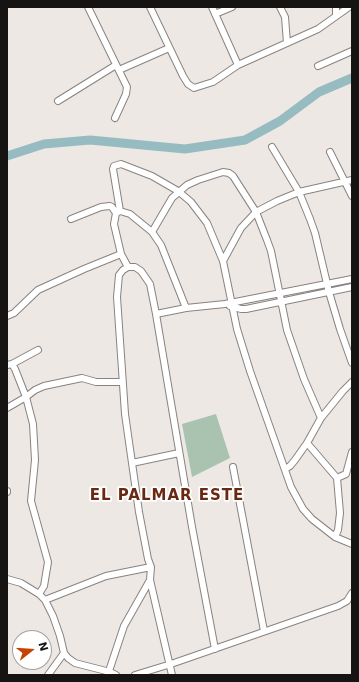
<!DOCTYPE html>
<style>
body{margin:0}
#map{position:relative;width:359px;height:682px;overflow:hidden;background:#eee8e5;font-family:"DejaVu Sans",sans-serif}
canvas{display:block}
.frame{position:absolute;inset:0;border:8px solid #161413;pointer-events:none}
.north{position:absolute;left:12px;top:630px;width:40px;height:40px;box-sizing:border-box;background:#fff;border:1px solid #a2a1a1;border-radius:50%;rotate:73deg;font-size:11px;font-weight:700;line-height:16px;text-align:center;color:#161413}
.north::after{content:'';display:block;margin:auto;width:14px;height:18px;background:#c74102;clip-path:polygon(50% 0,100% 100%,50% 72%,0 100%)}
</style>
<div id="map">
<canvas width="359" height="682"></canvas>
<div class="frame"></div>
<div class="north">N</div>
</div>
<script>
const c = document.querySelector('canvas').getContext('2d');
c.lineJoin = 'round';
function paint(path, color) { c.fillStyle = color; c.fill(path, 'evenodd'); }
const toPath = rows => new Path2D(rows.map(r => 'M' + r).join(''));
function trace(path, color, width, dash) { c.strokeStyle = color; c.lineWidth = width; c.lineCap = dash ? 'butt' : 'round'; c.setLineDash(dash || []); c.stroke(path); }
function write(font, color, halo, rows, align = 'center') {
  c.font = font + ' "DejaVu Sans",sans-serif'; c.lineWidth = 3.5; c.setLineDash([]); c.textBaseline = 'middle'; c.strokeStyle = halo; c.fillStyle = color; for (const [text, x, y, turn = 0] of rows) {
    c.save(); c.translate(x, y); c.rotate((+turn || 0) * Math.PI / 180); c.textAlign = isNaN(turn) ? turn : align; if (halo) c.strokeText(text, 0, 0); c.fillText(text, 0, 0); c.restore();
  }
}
const green = toPath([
 [216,414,230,458,192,477,182,424]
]);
const river = toPath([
 [7,156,44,144,90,140,185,149,245,140,280,121,319,92,352,78]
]);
const minor = toPath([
 [88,7,127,87,126,94,115,118],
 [150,7,183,76,188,84,194,88,213,82,238,65,318,29,349,7],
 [212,7,238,65],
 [280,7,285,17,287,43],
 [215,14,232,7],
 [336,16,336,7],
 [318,66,352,51],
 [119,70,169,48],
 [58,101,116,65],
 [272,147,299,192,310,219,315,233,329,292,340,329,352,363],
 [330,152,352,196],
 [120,211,113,169,114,166,121,164,152,176,178,191,191,202,207,223,223,261,237,329,250,371,291,487,303,509,312,519,335,537,352,544],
 [120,211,130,214,152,232,161,245,186,308],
 [120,211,116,213,114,224,121,254,128,267],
 [71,219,101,207,110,206,112,207,116,213],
 [152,232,172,198,187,185,198,180,223,172,229,173,233,176,256,212,267,240,271,251,287,330,304,379,321,418],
 [223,261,241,228,256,212,277,201,299,192,352,180],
 [230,306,241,309,246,309,352,287],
 [156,314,186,308,225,304,352,279],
 [7,316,14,313,38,290,84,269,121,254],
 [12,364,15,369,26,397,33,424,35,460,31,501,48,562,44,586,39,594],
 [7,365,12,364,38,350],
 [7,408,26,397,35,390,44,386,82,378,96,382,122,382],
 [307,443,337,478,340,513,338,530,335,537],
 [132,463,179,453],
 [233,467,264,631],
 [285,469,290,466,295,460,307,443,321,418,343,391,352,382],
 [337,478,346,474,352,452],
 [7,491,7,492],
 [7,579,21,583,39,594,45,600,53,616,60,636,64,653,68,658,75,663,110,672,116,675],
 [45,600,106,576,151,567],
 [108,674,124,626,150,580],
 [48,675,64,653],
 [135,675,171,664,338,606,347,601,352,593],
 [172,675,150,580,151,567,148,559,139,512,125,414,117,297,119,275,123,270,128,267,135,267,141,271,150,284,156,314,192,527,215,649]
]);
const districtNames = [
 ["EL PALMAR ESTE",167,496]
];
paint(green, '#a9c3b0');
trace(river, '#96bcc2', 9);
trace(minor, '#888380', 8);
trace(minor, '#fff', 6);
c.letterSpacing = '1px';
write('bold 15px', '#692811', '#fff', districtNames);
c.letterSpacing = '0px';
</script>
